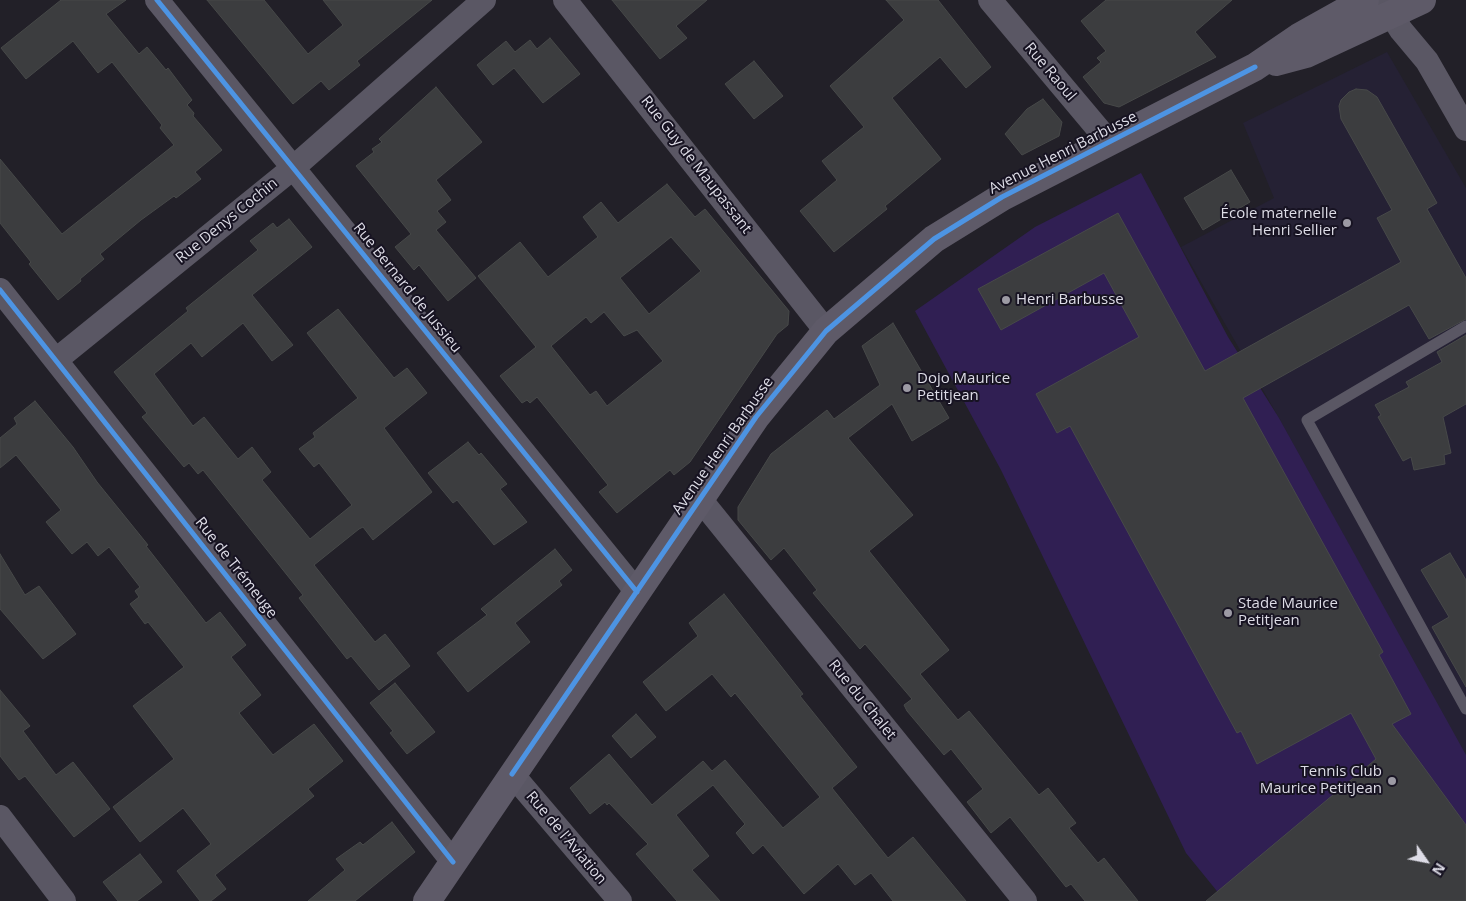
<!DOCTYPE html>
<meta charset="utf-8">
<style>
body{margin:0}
#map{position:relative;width:1466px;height:901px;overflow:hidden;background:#222028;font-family:"Open Sans",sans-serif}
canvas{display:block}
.north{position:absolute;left:1401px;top:836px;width:50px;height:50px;-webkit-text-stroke:4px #171322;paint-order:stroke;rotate:123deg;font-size:14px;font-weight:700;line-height:20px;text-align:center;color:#dddce6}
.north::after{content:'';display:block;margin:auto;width:18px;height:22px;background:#dddce6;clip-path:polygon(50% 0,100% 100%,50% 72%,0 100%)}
</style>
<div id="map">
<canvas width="1466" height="901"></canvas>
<div class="north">N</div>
</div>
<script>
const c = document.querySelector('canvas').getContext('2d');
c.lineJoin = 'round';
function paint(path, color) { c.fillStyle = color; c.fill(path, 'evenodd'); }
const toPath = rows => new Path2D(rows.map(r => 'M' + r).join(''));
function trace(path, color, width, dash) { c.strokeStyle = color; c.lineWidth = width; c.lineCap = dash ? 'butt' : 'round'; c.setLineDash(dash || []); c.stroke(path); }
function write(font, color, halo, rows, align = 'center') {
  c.font = font + ' "Open Sans",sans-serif'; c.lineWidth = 4; c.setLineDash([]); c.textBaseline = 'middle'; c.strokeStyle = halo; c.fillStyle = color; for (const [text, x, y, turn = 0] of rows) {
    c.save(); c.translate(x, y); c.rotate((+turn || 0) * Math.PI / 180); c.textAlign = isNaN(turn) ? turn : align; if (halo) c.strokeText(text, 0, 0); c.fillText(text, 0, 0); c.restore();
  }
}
const built = toPath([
 [1387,52,1466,188,1466,758,1279,418,1181,247,1274,198,1243,123]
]);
const green = toPath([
 [1141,173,1228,337,1279,418,1466,755,1466,901,1225,901,1186,853,1001,470,915,311,1035,227]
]);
const building = toPath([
 [61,0,126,0,106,14,139,54,147,47,166,70,168,68,192,100,187,105,194,113,193,116,222,150,195,172,201,179,176,198,174,196,141,220,100,254,104,259,80,279,81,281,58,300,29,264,31,262,0,223,0,159,62,234,174,145,160,128,162,125,112,62,98,73,73,41,26,79,1,48,61,0],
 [207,0,264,0,308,54,343,25,323,0,432,0,357,61,360,65,329,90,321,81,293,104,207,0],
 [612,0,707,0,676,26,687,38,660,59,612,0],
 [886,0,938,0,991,67,966,88,940,57,892,98,941,159,885,206,887,209,834,252,800,211,837,180,822,161,864,127,830,86,904,20,886,0],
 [1106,0,1232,0,1195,32,1216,57,1119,107,1104,103,1083,77,1101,62,1097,58,1106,51,1081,21,1106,0],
 [550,38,580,74,543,103,514,68,493,85,477,65,506,41,515,52,530,40,537,49,550,38],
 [754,61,783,96,754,119,725,84,754,61],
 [436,87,482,142,436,180,451,200,437,211,446,222,436,230,476,278,448,301,419,265,414,270,395,247,411,234,356,166,374,152,372,149,382,142,379,139,436,87],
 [1356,89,1367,90,1377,97,1437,203,1427,209,1466,278,1466,319,1429,339,1409,305,1243,398,1383,652,1379,655,1411,714,1392,724,1466,825,1466,901,1206,901,1376,759,1351,713,1257,764,1241,731,1237,733,1070,426,1057,433,1036,394,1139,337,1104,273,1001,330,978,289,1118,213,1205,371,1401,262,1377,218,1392,210,1341,119,1339,106,1341,100,1349,92,1356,89],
 [1043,99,1062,122,1059,136,1022,155,1005,134,1027,109,1043,99],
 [1231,170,1250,202,1203,230,1184,198,1231,170],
 [667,184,695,217,705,209,789,311,788,325,777,334,690,462,674,475,670,470,617,513,599,492,608,485,537,397,530,403,527,400,522,403,500,376,536,347,478,276,520,242,548,277,598,237,583,217,601,202,618,223,667,184],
 [671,237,701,271,649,314,620,278,671,237],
 [604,312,624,336,637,330,663,361,607,406,596,391,590,395,551,346,586,317,591,323,604,312],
 [289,219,312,247,252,295,293,345,272,361,243,323,202,357,191,343,154,374,193,426,204,417,238,459,252,447,271,472,262,480,310,539,352,505,319,463,314,467,299,449,315,437,313,433,358,398,307,333,338,309,394,378,407,368,427,393,384,428,432,492,373,540,363,527,359,529,314,565,375,642,385,634,410,666,379,690,351,656,347,659,299,598,303,595,203,470,198,474,189,463,184,467,142,417,147,413,114,372,188,311,186,308,258,250,250,241,273,223,277,228,289,219],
 [893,323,949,418,912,441,892,404,848,438,913,515,869,551,949,650,920,674,958,720,969,711,1039,795,1048,788,1076,823,1069,828,1098,863,1104,858,1138,901,1085,901,1071,884,1066,887,1010,817,991,833,967,802,983,789,951,749,944,755,907,711,904,705,912,699,865,644,860,649,813,593,817,590,784,548,771,560,738,520,738,507,771,454,827,410,834,419,880,385,862,346,893,323],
 [1466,335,1466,404,1443,417,1451,453,1444,455,1445,464,1414,470,1411,457,1403,461,1378,417,1381,415,1375,405,1409,387,1406,382,1442,362,1437,352,1466,335],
 [35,401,73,447,97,482,148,545,146,546,206,623,220,612,246,645,231,657,261,695,239,713,273,755,314,724,343,761,308,789,314,796,215,875,226,889,211,901,200,901,177,871,211,844,183,808,140,842,113,807,174,759,133,706,184,667,148,622,145,624,130,604,139,597,135,591,140,587,109,547,98,556,87,542,72,554,46,522,61,510,16,455,0,468,0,438,17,424,14,418,35,401],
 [468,442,479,455,481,453,507,484,500,489,527,522,494,545,457,500,453,503,428,473,468,442],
 [555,549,572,570,559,581,562,585,515,623,530,642,468,692,437,653,487,615,481,609,555,549],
 [1450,553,1466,580,1466,687,1432,627,1449,617,1421,570,1450,553],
 [0,554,25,595,39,586,76,634,43,659,0,609,0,554],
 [724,594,803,694,800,696,857,767,832,788,888,858,913,837,966,901,893,901,871,873,855,885,838,864,804,894,763,845,753,854,736,833,745,824,713,785,676,815,709,856,692,870,720,901,677,901,636,854,648,844,609,803,607,805,605,802,590,814,570,788,609,754,652,805,703,761,712,771,725,760,783,828,820,797,735,693,731,697,712,674,666,711,643,682,698,636,689,623,724,594],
 [395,683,435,732,407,754,390,733,393,731,370,703,395,683],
 [0,690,30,726,23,731,56,775,73,762,110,809,74,837,25,776,19,780,0,756,0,690],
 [636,714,656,737,631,758,612,736,636,714],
 [392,822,415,852,355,901,308,901,345,870,336,859,360,842,363,845,392,822],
 [140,854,162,882,137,901,118,901,103,882,140,854]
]);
const lane = toPath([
 [1466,326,1307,420,1466,709]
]);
const street = toPath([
 [157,0,637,592],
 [565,0,826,331],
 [990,0,1110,143],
 [1382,0,1401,30,1427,61,1466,129],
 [0,290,453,862],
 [56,360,293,168,484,0],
 [700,499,1025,901],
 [512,774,620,901],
 [0,817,64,901]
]);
const secondary = toPath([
 [1276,62,1306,54,1422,0],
 [427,901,756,417,826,331,934,239,1002,197,1255,67,1299,37,1365,0]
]);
const cycleway = toPath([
 [157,0,637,592],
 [0,290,453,862],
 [512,774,756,417,826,331,934,239,1002,197,1255,67]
]);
const markers = [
 [1347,223,5,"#9c9aa4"],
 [1006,300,5,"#9c9aa4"],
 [907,388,5,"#9c9aa4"],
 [1228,613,5,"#9c9aa4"],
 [1392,781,5,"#9c9aa4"]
];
const streetNames = [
 ["Rue Raoul",1050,72,50],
 ["Avenue Henri Barbusse",1063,153,-27],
 ["Rue Guy de Maupassant",696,165,52],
 ["Rue Denys Cochin",227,221,-39],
 ["Rue Bernard de Jussieu",407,288,51],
 ["Avenue Henri Barbusse",723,446,-55],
 ["Rue de Trémeuge",236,568,52],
 ["Rue du Chalet",862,700,51],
 ["Rue de l'Aviation",566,838,50]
];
const poiNames = [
 ["École maternelle",1337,214,"right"],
 ["Henri Sellier",1337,231,"right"],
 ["Henri Barbusse",1016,300],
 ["Dojo Maurice",917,379],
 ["Petitjean",917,396],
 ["Stade Maurice",1238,604],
 ["Petitjean",1238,621],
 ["Tennis Club",1382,772,"right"],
 ["Maurice PetitJean",1382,789,"right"]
];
paint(built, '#252134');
paint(green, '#301f53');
paint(building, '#3c3d3f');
trace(building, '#474949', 1);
trace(lane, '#5a5764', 11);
trace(street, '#5a5764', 24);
trace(secondary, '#5e5a68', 28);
trace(cycleway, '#4d94e3', 5);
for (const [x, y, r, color] of markers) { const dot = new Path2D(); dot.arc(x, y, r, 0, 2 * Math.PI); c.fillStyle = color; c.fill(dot); trace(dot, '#171322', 2); }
write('15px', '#dddce6', '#171322', streetNames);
write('15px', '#dddce6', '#171322', poiNames, 'left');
</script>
